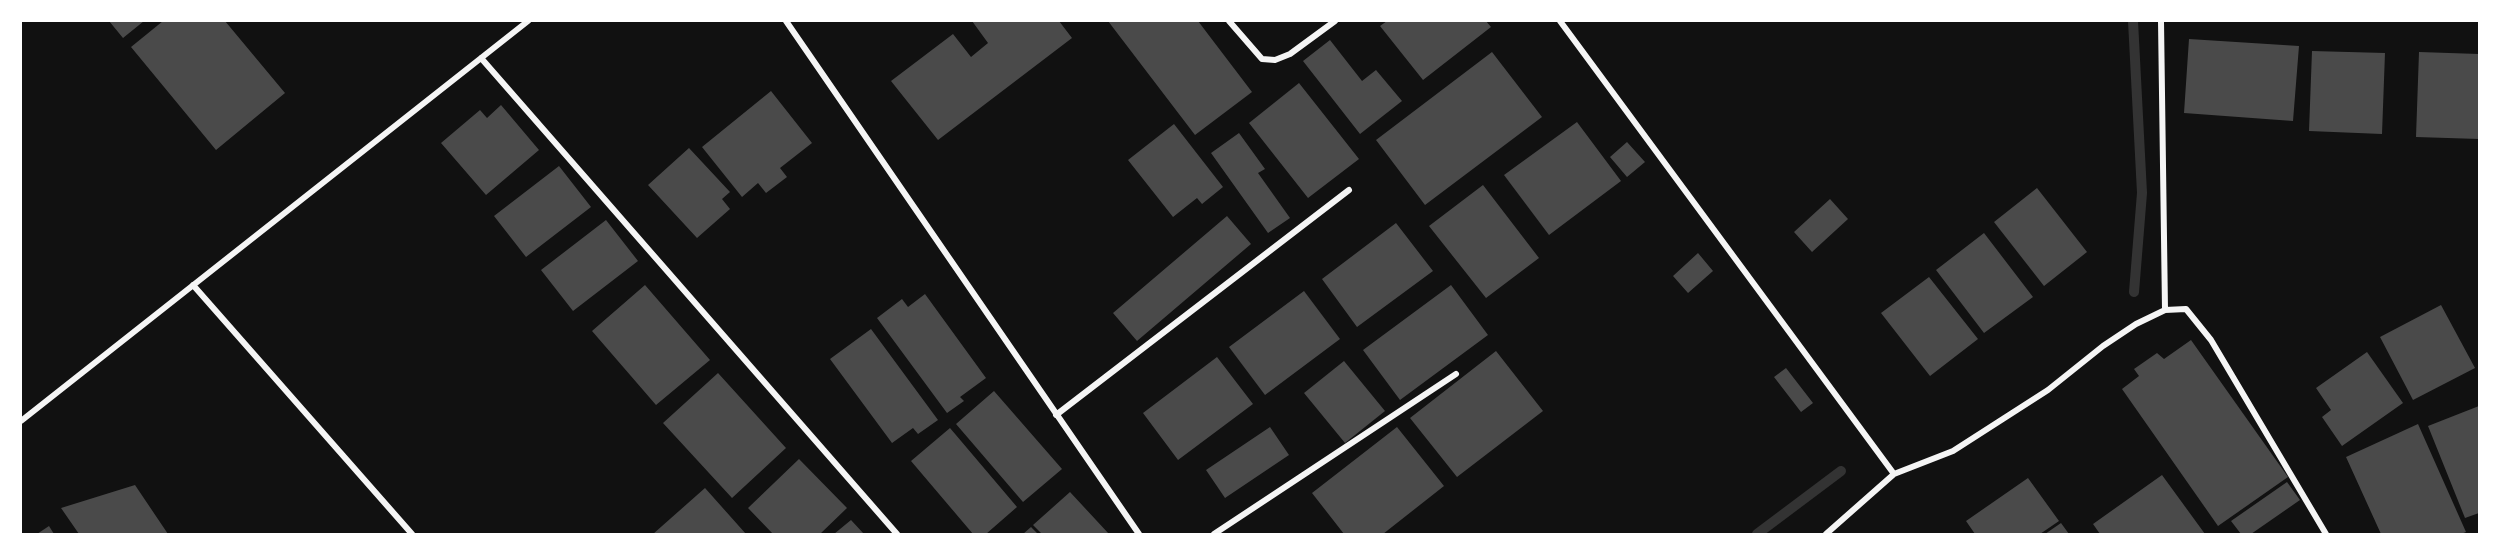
<!DOCTYPE html>
<style>
body{margin:0}
#map{position:relative;width:2500px;height:555px;overflow:hidden;background:#111;font-family:Cabin,sans-serif}
canvas{display:block}
.frame{position:absolute;inset:0;border:22px solid #fff;pointer-events:none}
</style>
<div id="map">
<canvas width="2500" height="555"></canvas>
<div class="frame"></div>
</div>
<script>
const c = document.querySelector('canvas').getContext('2d');
c.lineJoin = 'round';
const toPath = rows => new Path2D(rows.map(r => 'M' + r).join(''));
function trace(path, color, width, dash) { c.strokeStyle = color; c.lineWidth = width; c.lineCap = dash ? 'butt' : 'round'; c.setLineDash(dash || []); c.stroke(path); }
function paint(path, color) { c.fillStyle = color; c.fill(path, 'evenodd'); }
const stream = toPath([
 [2133,21,2142,193,2134,292],
 [1757,534,1841,471]
]);
const building = toPath([
 [109,21,144,21,123,38],
 [163,21,225,21,285,93,216,150,131,47],
 [972,21,1059,21,1072,38,938,140,891,81,953,34,971,57,988,43],
 [1108,21,1198,21,1252,92,1195,135],
 [1387,21,1486,21,1491,27,1423,80,1380,26],
 [2189,39,2299,46,2293,121,2184,113],
 [1330,40,1362,81,1376,70,1402,101,1360,134,1303,61],
 [2312,51,2385,53,2382,134,2309,131],
 [1492,52,1542,117,1425,205,1376,140],
 [2419,52,2479,54,2479,139,2416,137],
 [1299,83,1359,159,1308,198,1249,123],
 [771,91,812,143,780,168,787,177,766,193,758,183,742,197,702,147],
 [501,105,539,150,486,195,441,143,480,110,487,118],
 [1577,122,1621,181,1549,235,1504,175],
 [1174,124,1223,187,1202,204,1197,198,1173,217,1128,160],
 [1239,133,1265,169,1258,173,1290,218,1268,233,1211,153],
 [1627,142,1645,162,1627,177,1610,157],
 [689,148,730,192,722,199,730,209,697,238,648,185],
 [559,166,591,207,526,257,494,216],
 [1483,185,1539,258,1486,298,1429,226],
 [2037,188,2087,252,2044,286,1994,222],
 [1830,199,1848,219,1812,252,1794,232],
 [1227,216,1251,244,1137,341,1113,313],
 [606,220,638,261,573,311,541,270],
 [1396,223,1433,271,1357,327,1322,279],
 [1984,233,2033,297,1984,333,1936,270],
 [1698,253,1713,271,1688,293,1673,276],
 [1929,277,1978,339,1930,376,1881,313],
 [645,285,710,360,656,405,592,331],
 [1451,285,1488,335,1400,400,1363,350],
 [1304,291,1340,339,1265,395,1229,347],
 [925,294,986,378,960,397,964,401,947,413,877,318,902,299,908,307],
 [2441,305,2475,368,2413,400,2380,337],
 [871,329,938,420,918,434,913,428,892,443,830,359],
 [2191,340,2288,477,2218,526,2122,389,2139,376,2134,369,2157,353,2164,359],
 [1496,351,1543,411,1457,477,1410,418],
 [2367,352,2403,403,2342,446,2322,417,2331,410,2316,388],
 [1217,357,1253,404,1178,460,1143,413],
 [1344,361,1385,411,1345,443,1304,393],
 [1786,368,1813,403,1801,412,1774,377],
 [718,373,786,448,732,498,663,423],
 [994,391,1062,469,1023,502,956,424],
 [2479,406,2479,513,2465,518,2428,426],
 [2418,424,2466,532,2461,534,2381,534,2346,457],
 [1270,427,1289,455,1225,498,1206,470],
 [1397,427,1444,486,1383,534,1344,534,1312,493],
 [950,428,1017,507,986,534,973,534,911,461],
 [799,459,847,508,820,534,773,534,748,508],
 [2162,475,2205,534,2100,534,2093,524],
 [2028,478,2059,521,2040,534,1975,534,1966,521],
 [2287,482,2300,500,2251,534,2241,534,2231,521],
 [135,485,168,534,79,534,61,508],
 [705,488,746,534,653,534],
 [1070,492,1109,534,1042,534,1033,525],
 [851,520,864,534,834,534],
 [2061,523,2069,534,2045,534],
 [49,526,54,534,37,534],
 [1031,527,1038,534,1023,534]
]);
const minor = toPath([
 [786,21,1139,534],
 [1229,21,1262,59,1275,60,1290,54,1335,21],
 [1560,21,1894,474,1953,451,2048,390,2103,346,2136,324,2165,310,2186,309,2211,340,2326,534],
 [2161,21,2165,310],
 [481,58,897,534],
 [193,285,412,534],
 [1056,415,1349,190],
 [21,421,528,21],
 [1214,534,1456,374],
 [1826,534,1894,474]
]);
trace(stream, '#333', 10);
paint(building, '#4a4a4a');
trace(minor, '#f5f5f5', 6);
</script>
